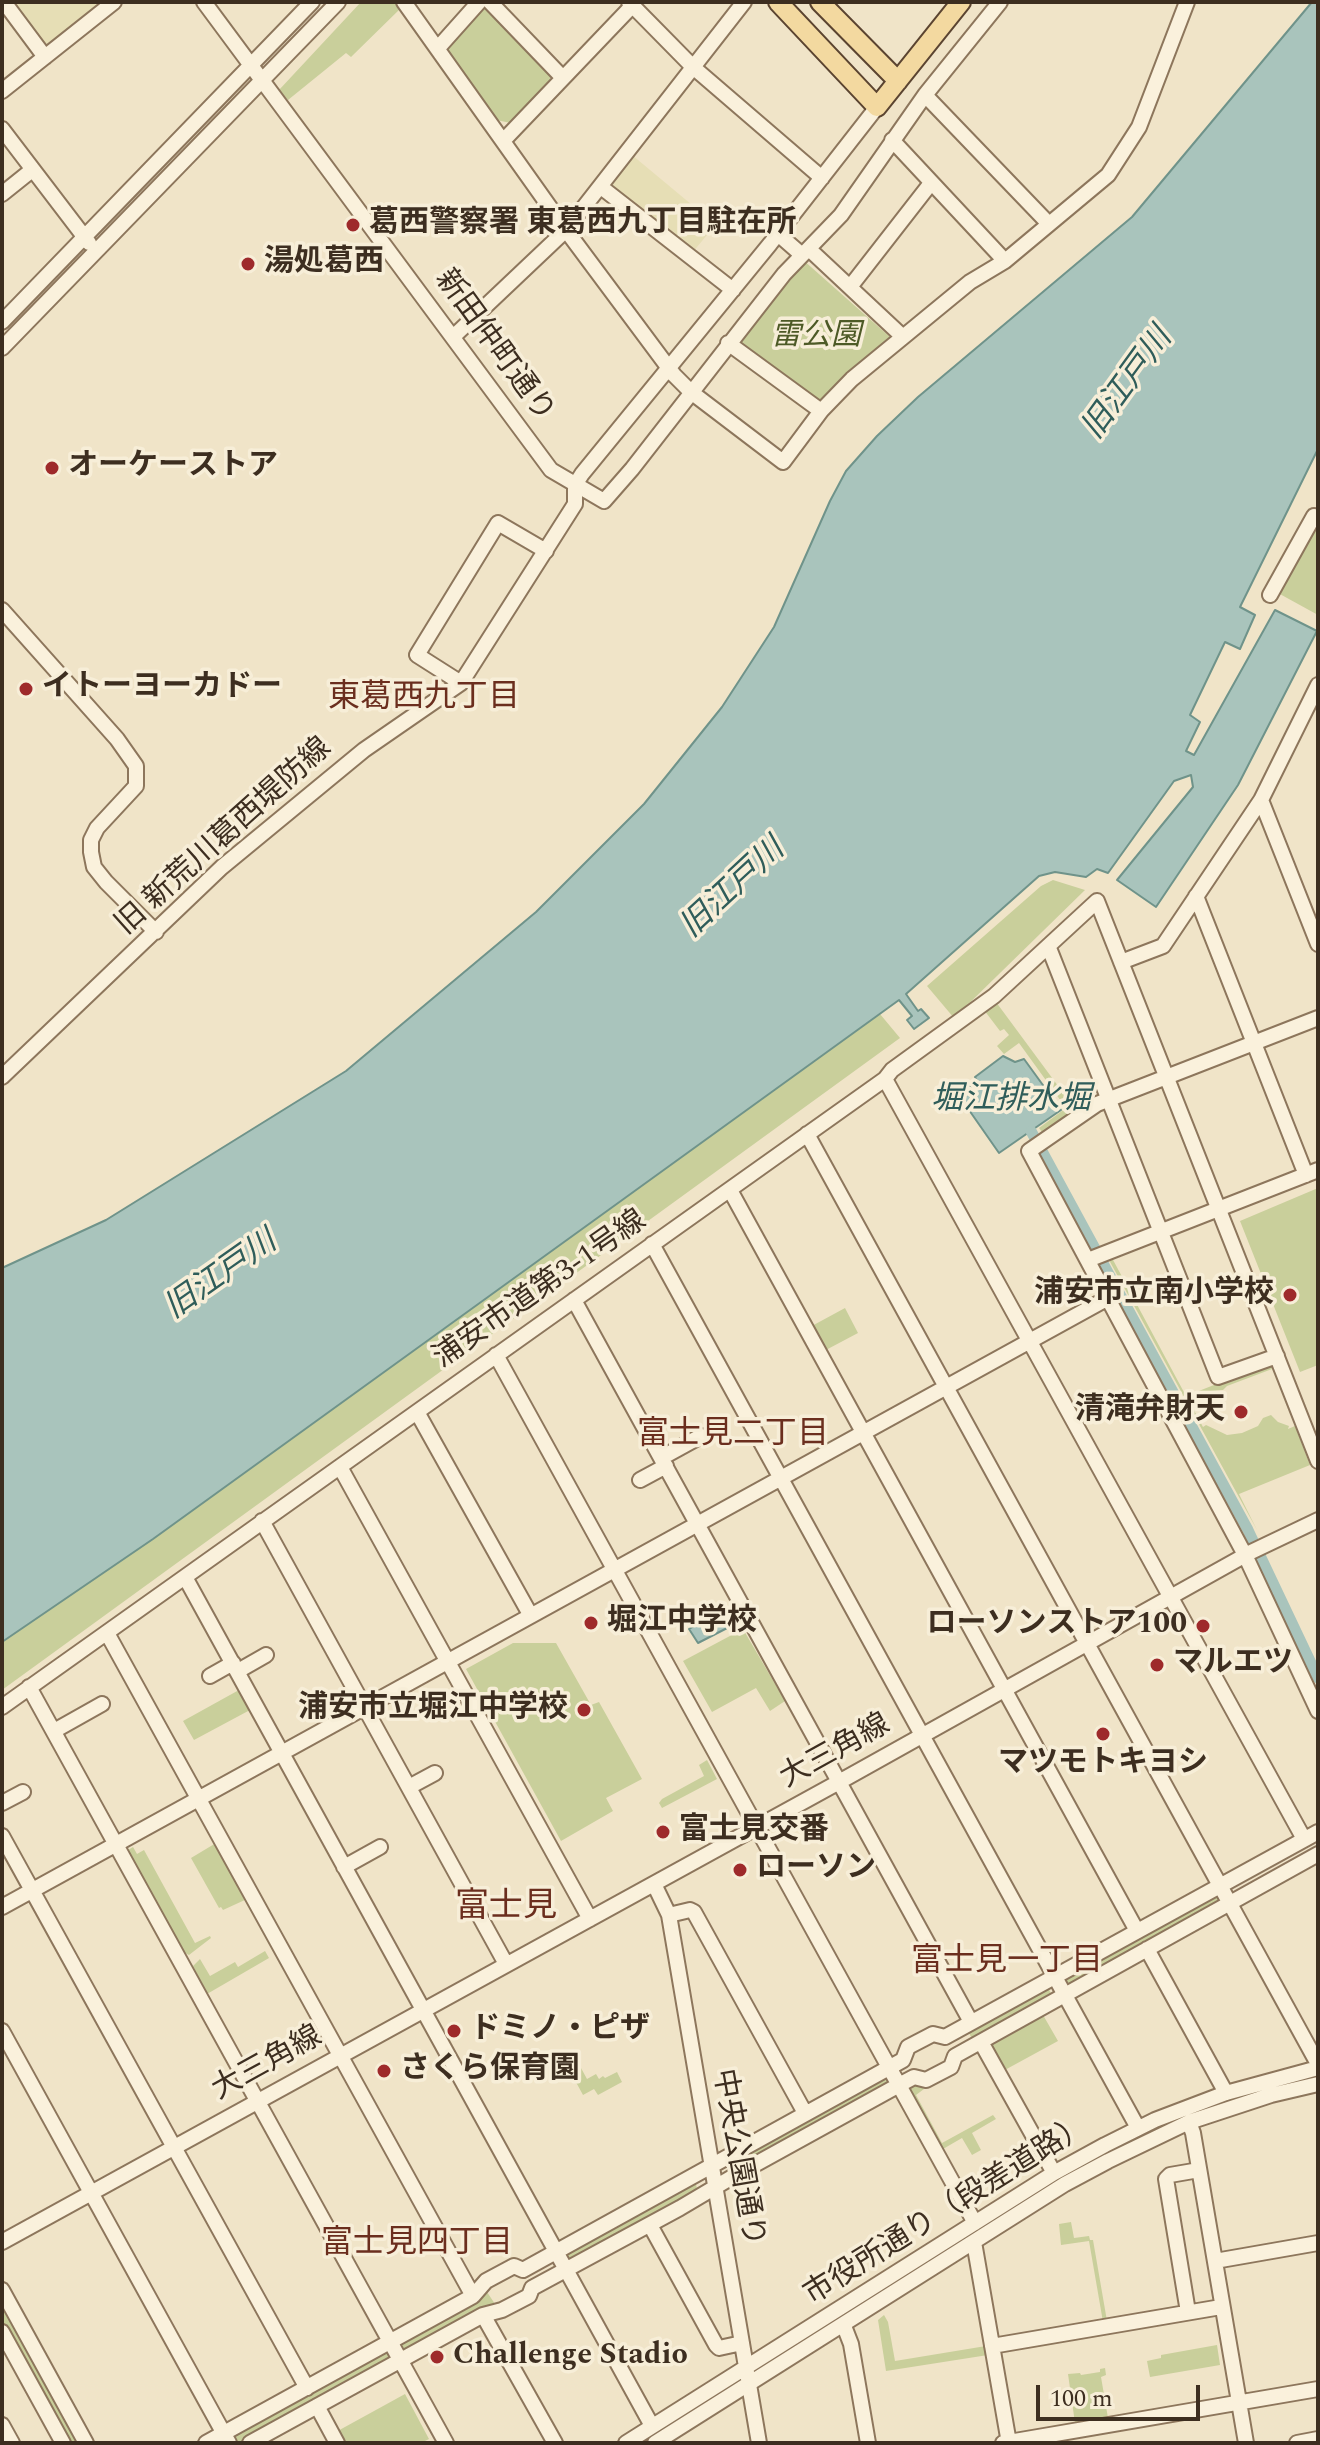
<!DOCTYPE html>
<meta charset="utf-8">
<style>
body{margin:0}
#map{position:relative;width:1320px;height:2445px;overflow:hidden;background:#f0e4c8;font-family:Spectral,serif}
canvas{display:block}
.frame{position:absolute;inset:0;border:4px solid #3d2e20;pointer-events:none}
.scale{position:absolute;left:1036px;top:2385px;width:164px;height:36px;box-sizing:border-box;border:4px solid #3d2e20;border-top:0;padding-left:10px;font-size:24px;line-height:28px;white-space:nowrap;color:#3d2e20;-webkit-text-stroke:6px #f7eed8;paint-order:stroke}
</style>
<div id="map">
<canvas width="1320" height="2445"></canvas>
<div class="frame"></div>
<div class="scale">100 m</div>
</div>
<script>
const c = document.querySelector('canvas').getContext('2d');
c.lineJoin = 'round';
function paint(path, color) { c.fillStyle = color; c.fill(path, 'evenodd'); }
const toPath = rows => new Path2D(rows.map(r => 'M' + r).join(''));
function trace(path, color, width, dash) { c.strokeStyle = color; c.lineWidth = width; c.lineCap = dash ? 'butt' : 'round'; c.setLineDash(dash || []); c.stroke(path); }
function write(font, color, halo, rows, align = 'center') {
  c.font = font + ' Spectral,"Noto Sans JP",serif'; c.lineWidth = 7; c.setLineDash([]); c.textBaseline = 'middle'; c.strokeStyle = halo; c.fillStyle = color; for (const [text, x, y, turn = 0] of rows) {
    c.save(); c.translate(x, y); c.rotate((+turn || 0) * Math.PI / 180); c.textAlign = isNaN(turn) ? turn : align; if (halo) c.strokeText(text, 0, 0); c.fillText(text, 0, 0); c.restore();
  }
}
const farmland = toPath([
 [10,2,106,2,49,47,43,47],
 [632,155,721,229,718,233,712,229,692,253,610,188,610,183]
]);
const green = toPath([
 [361,2,396,2,401,8,351,57,346,53,288,100,279,90],
 [485,4,551,68,550,82,511,123,496,120,445,46],
 [802,259,890,337,888,343,824,402,818,402,738,342],
 [1314,527,1318,528,1318,615,1278,593],
 [1053,880,1085,890,954,1018,927,986,1041,886],
 [996,1002,1078,1113,1045,1136,1039,1128,1066,1108,1019,1043,1004,1054,997,1046,1009,1035,1004,1029,1000,1031,984,1010],
 [880,1014,900,1038,2,1690,2,1633],
 [1318,1188,1318,1365,1300,1372,1240,1221],
 [1112,1258,1186,1396,1270,1363,1272,1369,1227,1386,1223,1390,1211,1391,1189,1401,1203,1427,1206,1425,1227,1435,1242,1433,1258,1426,1263,1418,1271,1415,1278,1422,1289,1426,1288,1429,1295,1426,1310,1465,1239,1494,1257,1530,1109,1260],
 [845,1308,858,1333,824,1351,810,1327],
 [743,1629,785,1701,770,1711,756,1688,712,1712,683,1661],
 [513,1643,556,1643,591,1705,599,1702,642,1779,606,1798,613,1811,561,1841,466,1669],
 [239,1690,250,1710,194,1740,183,1721],
 [707,1760,717,1779,662,1808,659,1803,662,1799,704,1776,699,1765],
 [216,1843,247,1899,223,1910,221,1907,219,1908,191,1858],
 [133,1847,137,1854,144,1850,195,1943,210,1936,211,1938,189,1955,185,1953,128,1850],
 [1217,1893,1223,1903,1070,1988,1063,1976],
 [265,1951,269,1958,207,1994,193,1966,200,1959,210,1976,235,1962,238,1967],
 [1047,1986,1053,1997,973,2040,967,2030],
 [1043,2015,1058,2041,1003,2071,988,2045],
 [581,2068,587,2079,596,2074,599,2079,603,2076,605,2078,617,2072,622,2082,598,2095,594,2089,583,2095,571,2073],
 [884,2075,891,2086,733,2173,730,2158],
 [919,2083,924,2089,916,2095,942,2143,993,2115,996,2119,972,2133,981,2150,972,2155,962,2138,943,2149,908,2089],
 [695,2180,698,2193,571,2262,565,2252],
 [1071,2222,1074,2238,1089,2236,1090,2240,1093,2240,1107,2321,1103,2322,1089,2241,1061,2245,1059,2224],
 [487,2292,495,2304,404,2354,397,2343],
 [2,2298,82,2443,67,2443,2,2327],
 [884,2315,888,2322,895,2361,986,2346,988,2355,886,2371,878,2320],
 [1217,2345,1220,2365,1150,2377,1147,2361,1161,2358,1161,2355],
 [386,2350,391,2360,244,2443,236,2443,231,2436],
 [1105,2368,1106,2375,1101,2377,1108,2418,1075,2423,1068,2374,1080,2373,1081,2375,1100,2372,1100,2369],
 [405,2394,429,2439,421,2443,340,2443,334,2433]
]);
const water = toPath([
 [1312,2,1318,2,1318,449,1240,607,1255,615,1240,649,1225,642,1190,715,1200,722,1186,751,1194,755,1275,610,1317,631,1238,785,1156,907,1117,880,1193,787,1191,775,1174,781,1108,873,1097,869,1086,877,1055,872,1039,876,906,994,918,1011,921,1009,929,1018,914,1029,907,1020,912,1016,899,1000,153,1539,2,1642,2,1268,106,1220,346,1071,536,912,644,804,722,707,774,627,830,501,846,471,877,436,918,397,1132,217,1312,2],
 [1003,1056,1015,1062,1024,1059,1061,1110,999,1153,962,1100,967,1095,963,1090,969,1085,973,1091,980,1086,975,1077,1003,1056],
 [726,1608,735,1624,698,1643,689,1629,726,1608]
]);
const canal = toPath([
 [1031,1131,1248,1530,1318,1678]
]);
const minor = toPath([
 [4,2,45,57],
 [204,2,551,470,604,501,632,469,784,274,841,215,925,95,1000,2],
 [404,2,566,230,674,375,691,392,783,462,821,411,852,379,970,282,1005,261,1108,175,1139,127,1187,2],
 [490,2,563,78],
 [629,2,693,67,822,178],
 [438,48,479,2],
 [2,91,114,2],
 [925,95,1049,224],
 [2,129,89,243],
 [892,140,1005,261],
 [503,141,632,6],
 [601,187,733,290],
 [2,194,32,170],
 [778,234,802,255],
 [809,249,902,336],
 [850,287,931,183],
 [2,322,312,2],
 [453,337,566,230,744,2],
 [728,343,821,411],
 [2,348,338,2],
 [1270,595,1314,516],
 [2,610,117,739,136,766,136,786,97,828,91,840,91,852,94,867,106,882,156,932],
 [461,683,417,655,498,523,546,551],
 [1261,800,1318,944],
 [1196,896,1306,1175],
 [1049,948,1218,1377,1277,1356],
 [1121,962,1163,946,1261,800,1318,685],
 [1318,1018,1097,1104,1029,1151,1245,1555,1318,1711],
 [2,1077,222,867,364,750,461,683,575,504,575,485,582,474,770,244,877,107],
 [885,1079,1304,1839],
 [807,1134,1318,2064],
 [730,1190,1137,1931],
 [652,1244,1138,2128],
 [1088,1260,1318,1170],
 [574,1300,971,2022],
 [496,1355,975,2223],
 [417,1412,531,1616],
 [661,1458,701,1436],
 [340,1467,590,1919],
 [640,1480,666,1466],
 [262,1521,506,1964],
 [185,1577,652,2426],
 [107,1633,473,2296],
 [238,1671,266,1655],
 [210,1676,233,1663],
 [29,1687,446,2443],
 [2,1707,885,1079,892,1070,994,996,1097,901,1318,1461],
 [54,1731,102,1704],
 [409,1787,435,1773],
 [2,1803,23,1792],
 [2,1836,307,2388],
 [344,1867,380,1847],
 [654,1884,669,1915,759,2443],
 [2,1907,1108,1298],
 [669,1915,690,1910,694,1912,805,2113],
 [1147,1949,1226,2093],
 [2,2031,229,2443],
 [981,2042,1054,2173],
 [1189,2122,1193,2133,1246,2443],
 [650,2225,716,2345,719,2348,742,2343],
 [2,2242,839,1782,1251,1552,1318,1520],
 [974,2242,1009,2443],
 [1215,2261,1318,2243],
 [2,2290,86,2443],
 [1188,2312,1166,2179,1170,2175,1199,2170],
 [483,2315,555,2443],
 [844,2326,851,2344,868,2443],
 [2,2332,63,2443],
 [992,2346,1221,2307],
 [317,2406,337,2443],
 [2,2425,12,2443],
 [206,2443,473,2296,486,2281,514,2266,523,2270,903,2060,908,2047,933,2034,945,2037,1318,1832],
 [250,2443,483,2315,502,2310,529,2296,532,2288,680,2208,734,2176,899,2085,914,2077,926,2080,951,2067,955,2056,1318,1854],
 [626,2443,1054,2173,1105,2145,1155,2120,1226,2093,1318,2068],
 [655,2443,1065,2184,1108,2161,1189,2122,1271,2095,1318,2084],
 [1003,2443,1318,2389],
 [1297,2443,1318,2439]
]);
const major = toPath([
 [778,2,877,107,961,2],
 [820,2,898,81]
]);
const markers = [
 [353,225,8,"#9e2a2b"],
 [248,264,8,"#9e2a2b"],
 [52,468,8,"#9e2a2b"],
 [26,689,8,"#9e2a2b"],
 [1290,1295,8,"#9e2a2b"],
 [1241,1412,8,"#9e2a2b"],
 [591,1623,8,"#9e2a2b"],
 [1203,1626,8,"#9e2a2b"],
 [1157,1665,8,"#9e2a2b"],
 [584,1710,8,"#9e2a2b"],
 [1103,1734,8,"#9e2a2b"],
 [663,1832,8,"#9e2a2b"],
 [740,1870,8,"#9e2a2b"],
 [454,2031,8,"#9e2a2b"],
 [384,2071,8,"#9e2a2b"],
 [437,2357,8,"#9e2a2b"]
];
const poiNames = [
 ["葛西警察署 東葛西九丁目駐在所",369,225],
 ["湯処葛西",264,264],
 ["オーケーストア",68,468],
 ["イトーヨーカドー",42,689],
 ["浦安市立南小学校",1274,1295,"right"],
 ["清滝弁財天",1225,1412,"right"],
 ["堀江中学校",607,1623],
 ["ローソンストア100",1187,1626,"right"],
 ["マルエツ",1173,1665],
 ["浦安市立堀江中学校",568,1710,"right"],
 ["マツモトキヨシ",1103,1765,"center"],
 ["富士見交番",679,1832],
 ["ローソン",756,1870],
 ["ドミノ・ピザ",470,2031],
 ["さくら保育園",400,2071],
 ["Challenge Stadio",453,2357]
];
const parkNames = [
 ["雷公園",816,338]
];
const streetNames = [
 ["新田仲町通り",493,347,54],
 ["旧 新荒川葛西堤防線",225,838,-42],
 ["浦安市道第3-1号線",541,1291,-35],
 ["大三角線",836,1753,-29],
 ["大三角線",268,2065,-29],
 ["中央公園通り",736,2158,80],
 ["市役所通り（段差道路）",948,2212,-32]
];
const waterNames = [
 ["旧江戸川",1129,385,-54],
 ["旧江戸川",734,890,-43],
 ["堀江排水堀",1011,1102],
 ["旧江戸川",222,1277,-35]
];
const neighbourhoodNames = [
 ["東葛西九丁目",424,700],
 ["富士見二丁目",733,1437],
 ["富士見一丁目",1007,1964],
 ["富士見四丁目",417,2246]
];
const quarterNames = [
 ["富士見",506,1909]
];
paint(farmland, '#e6deb5');
paint(green, '#c9cf9b');
paint(water, '#a9c4bc');
trace(water, '#6f938a', 2);
trace(canal, '#a9c4bc', 11);
trace(minor, '#8d765c', 18);
trace(major, '#5b4430', 22);
trace(minor, '#faf1dc', 14);
trace(major, '#f3d9a0', 18);
for (const [x, y, r, color] of markers) { const dot = new Path2D(); dot.arc(x, y, r, 0, 2 * Math.PI); c.fillStyle = color; c.fill(dot); trace(dot, '#f7eed8', 3); }
write('bold 30px', '#3d2e20', '#f7eed8', poiNames, 'left');
write('italic 30px', '#4d5a26', '#f7eed8', parkNames);
write('30px', '#3d2e20', '#f7eed8', streetNames);
write('italic 32px', '#2f5d5a', '#f7eed8', waterNames);
write('32px', '#6b2e1e', '#f7eed8', neighbourhoodNames);
write('34px', '#6b2e1e', '#f7eed8', quarterNames);
</script>
